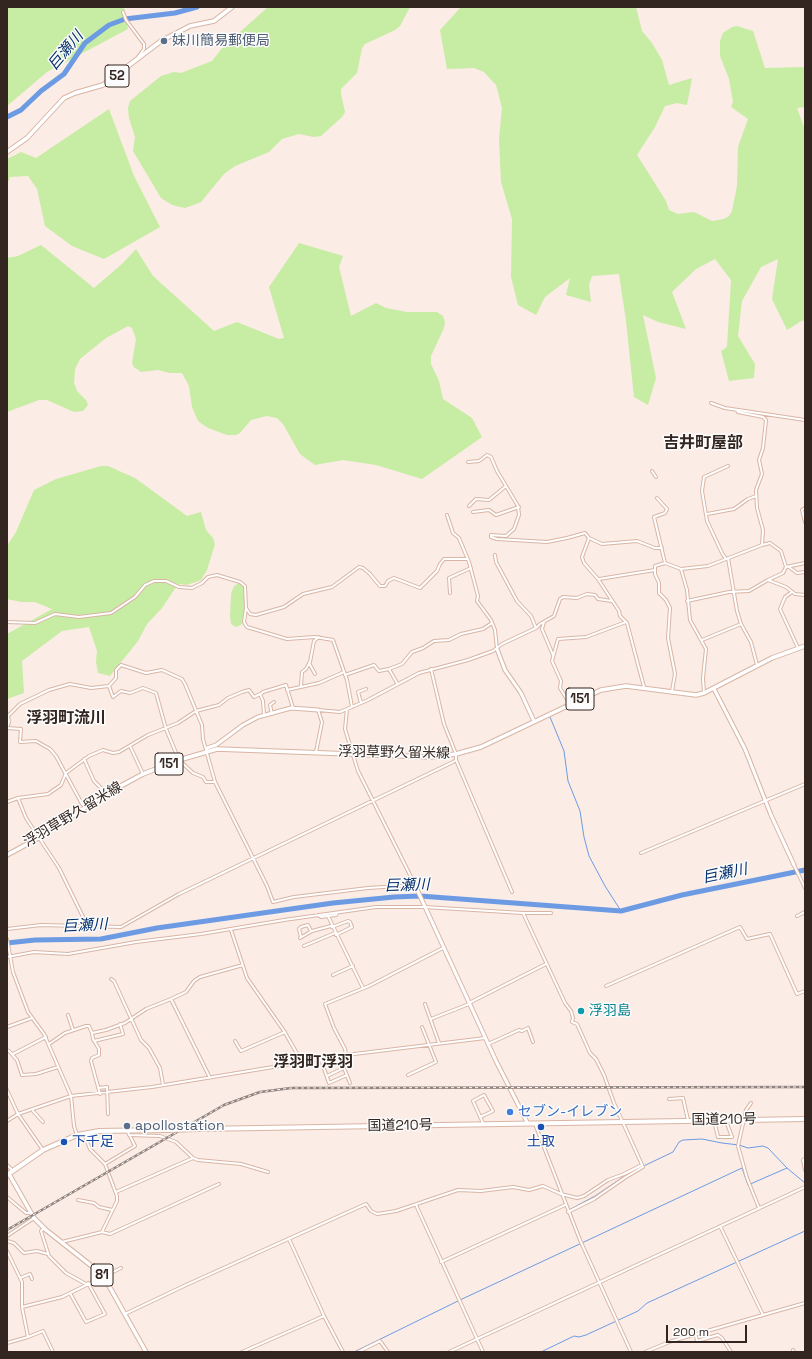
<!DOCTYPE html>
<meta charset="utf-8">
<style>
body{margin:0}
#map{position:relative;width:812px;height:1359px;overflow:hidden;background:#fbece5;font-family:"Space Grotesk",sans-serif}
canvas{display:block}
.frame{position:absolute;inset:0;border:8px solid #33251f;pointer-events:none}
.scale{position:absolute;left:666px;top:1325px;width:81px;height:18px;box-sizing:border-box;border:2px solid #33251f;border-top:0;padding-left:5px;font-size:12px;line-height:14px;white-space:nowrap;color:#33251f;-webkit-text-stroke:3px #fcfcfc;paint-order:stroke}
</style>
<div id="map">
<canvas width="812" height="1359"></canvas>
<div class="frame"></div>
<div class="scale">200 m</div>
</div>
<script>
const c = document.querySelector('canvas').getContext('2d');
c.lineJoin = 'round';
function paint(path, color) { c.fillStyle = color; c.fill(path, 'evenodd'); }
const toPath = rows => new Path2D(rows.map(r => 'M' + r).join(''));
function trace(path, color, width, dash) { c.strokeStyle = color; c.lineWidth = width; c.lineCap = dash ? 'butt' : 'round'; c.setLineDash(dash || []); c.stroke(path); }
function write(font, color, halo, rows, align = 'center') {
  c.font = font + ' "Space Grotesk","Noto Sans JP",sans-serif'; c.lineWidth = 3; c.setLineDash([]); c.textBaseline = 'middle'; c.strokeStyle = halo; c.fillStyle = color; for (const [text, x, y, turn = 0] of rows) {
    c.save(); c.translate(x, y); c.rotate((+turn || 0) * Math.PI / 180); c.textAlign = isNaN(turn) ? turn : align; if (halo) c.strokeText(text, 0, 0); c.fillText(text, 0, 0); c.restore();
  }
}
const green = toPath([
 [7,7,124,7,128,29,47,72,7,106],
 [268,7,410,7,400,26,395,30,365,44,362,48,357,73,341,89,341,94,345,112,342,117,321,136,314,137,299,134,282,139,269,152,235,166,224,174,201,202,185,208,172,205,161,198,133,151,135,137,129,118,128,108,130,101,161,76,174,72,181,73,212,61,223,47],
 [461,7,636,7,642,31,652,43,662,60,669,85,692,78,687,105,677,103,665,106,655,127,637,155,666,201,669,210,678,214,694,212,712,221,724,219,729,216,732,211,737,186,738,147,748,119,731,107,733,102,729,79,720,56,720,41,723,33,732,27,737,26,753,31,765,68,805,67,805,107,797,108,805,130,805,324,803,320,787,330,772,299,778,259,761,267,742,301,738,336,755,364,754,378,729,381,721,351,727,347,731,280,715,259,696,269,672,292,686,329,658,322,643,315,656,378,648,405,634,397,626,321,619,274,592,276,589,285,591,302,566,295,570,278,545,297,536,315,518,305,511,277,512,219,501,182,499,139,502,108,496,85,484,72,474,68,447,69,440,30],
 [109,109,134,176,160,227,104,259,72,246,45,226,37,189,28,176,10,177,7,185,7,159,21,152,36,158],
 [299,243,343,256,339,267,351,316,376,303,386,308,407,312,437,312,443,316,445,322,444,328,431,356,431,364,439,381,443,399,472,418,482,437,422,479,376,465,343,460,315,465,300,454,283,424,277,418,267,416,251,420,240,433,236,435,227,435,208,428,198,421,192,407,189,386,182,373,170,373,158,370,141,372,134,367,132,363,136,339,132,328,128,326,106,338,80,359,75,369,74,383,77,391,86,400,88,405,83,411,74,412,47,400,39,400,7,412,7,258,18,256,41,245,94,288,122,264,136,249,153,276,214,331,237,322,279,339,284,338,269,287],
 [101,466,108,466,135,478,187,516,201,512,206,530,213,538,215,544,207,570,201,580,187,585,180,584,176,587,162,608,147,624,138,641,110,676,98,673,96,662,97,651,89,627,62,631,22,661,24,693,7,699,7,634,52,609,35,602,21,602,7,599,7,546,16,532,34,490,56,479],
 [241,582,246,593,245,618,241,625,236,627,231,624,230,616,231,594,234,586]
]);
const stream = toPath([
 [550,717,564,751,568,781,580,811,584,837,589,856,605,886,621,911],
 [569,1210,595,1196,629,1173,673,1152,679,1142,683,1140,702,1139,722,1143,739,1145,748,1148,763,1146,768,1148,787,1168],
 [460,1300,742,1168,748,1185,787,1168,805,1183],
 [354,1352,458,1301],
 [541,1352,574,1336,579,1337,586,1335,638,1311,647,1303,805,1231]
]);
const river = toPath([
 [7,117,21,110,41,91,64,74,85,43,109,25,125,19,175,13,197,7],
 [7,943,35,940,101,939,157,928,333,903,394,897,420,896,621,911,682,895,805,870]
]);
const street = toPath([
 [123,12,126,20,144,44,144,49,138,57],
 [711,403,725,408,805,420],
 [468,462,479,461,487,455,491,457,497,471,518,506,519,515,514,529,506,536,491,535,491,537,497,539,547,542,567,538,585,533,589,538,582,557,584,563,598,579,619,611,620,616,627,623,644,687],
 [652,471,656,477],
 [657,498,667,509,665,513,654,517,665,563],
 [469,506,476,499,489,500,506,486],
 [805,508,802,510,805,522],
 [473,512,489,510,496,515,519,507],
 [707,514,734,509,748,499,756,496],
 [447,515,453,533,459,538,469,562,478,596,477,601,491,620,495,630,497,649],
 [589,538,602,544,637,541,655,548,662,548],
 [762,545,770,543,781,551,786,567],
 [495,555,496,562,517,601,531,616,536,628],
 [728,558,737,611,741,624,751,642,757,665],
 [726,559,722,553,707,521,702,491,704,477,728,466],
 [789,567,797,573,805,572],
 [681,569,687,590,690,620,706,649,703,678,704,693],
 [599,579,655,570],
 [768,580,783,573,786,567,805,563],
 [792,592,785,597,780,609,798,648],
 [450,593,449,578,471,568],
 [687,601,729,592,749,591,768,580,786,587,795,594,805,595],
 [246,608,250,614,256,615,284,607,303,594,332,587,359,567,363,568,370,574,380,586,385,586,388,581,394,578,420,588,437,571,440,564,444,559,467,559],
 [7,622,35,623,55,614,79,617,111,613,135,597,145,585,154,581,166,581,179,587,192,588,202,583,208,577,217,575,240,582,245,586,246,608,244,622,247,627,287,639,315,637,333,640,347,680,352,707],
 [544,622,542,629,553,655],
 [702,640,741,624],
 [309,663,315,674],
 [345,675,374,665,379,671,389,669],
 [397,683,389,669,402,664,412,652,423,648,434,641,449,640,461,634,483,629,492,623],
 [109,686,113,697,121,691,130,693,143,688,156,693,166,729,179,760,193,773,203,777,206,782,215,782],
 [301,686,302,672,306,669,310,662,314,641,319,637],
 [287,690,319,683,344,672],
 [672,691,675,674,668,638,670,608,666,600,659,593,659,583,655,574,655,566,665,563,681,569,708,566,762,545,763,530,757,508,756,490,762,474,759,460,763,448,766,420,763,417,738,412,737,410],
 [260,695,263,692,286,685,293,708],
 [361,703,358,692,366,689],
 [570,704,560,688,561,681,552,661,558,639,586,637,626,622],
 [272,714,270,705,274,702],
 [130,746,143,774],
 [316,752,322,722,318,710,340,712,368,700,419,673,468,660,493,651,502,644,536,628,540,624,554,616,560,599,563,597,577,598,587,594,595,595,598,599,612,601],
 [84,759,94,781,106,793],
 [456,760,512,892],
 [18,798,26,818,59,868,87,925],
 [7,802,18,798,48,794,61,785,66,773,89,756,103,750,113,753,119,752,148,735,178,723,196,711,219,705,228,698,242,692,249,690,254,697,260,694,263,701,264,715],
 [86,807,82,804,56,756,50,749,36,741,20,742,21,729,7,728,9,722,8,716,20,704,49,690,70,684,91,688,109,686,116,678,116,670,121,665,146,673,162,670,182,679,185,684,202,725,203,739,215,782,267,886,273,902,294,897,368,888,415,885,358,771,345,729,347,709],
 [641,853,805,784],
 [794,865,805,888],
 [523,913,565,1003,571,1011,573,1018,572,1022,577,1024,590,1053,596,1059,604,1075,614,1103,643,1167,626,1177,594,1199,568,1212],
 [318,915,321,917,328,916,363,988],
 [328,916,336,915,337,913],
 [797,916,805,912],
 [332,927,348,921,350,922,352,927,336,935],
 [7,929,41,925,121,927,179,894,453,762,456,760,456,754,444,724,431,669],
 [231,930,247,978,284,1031,299,1057,300,1063],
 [301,937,299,929,301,927,308,925,311,931],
 [300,938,312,931,331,926],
 [7,939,13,972,28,1012,44,1034,71,1096,74,1126,77,1135],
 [304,946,335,933],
 [7,957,34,952,68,954,136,942,201,934,284,920,376,907,424,907,523,913,551,913],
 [333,975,353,966],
 [111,979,114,981,141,1040,149,1048,160,1068,163,1085],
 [606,986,740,927,747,939,770,934,797,994,805,991],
 [171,999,186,992,194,981,200,977,243,965],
 [469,1003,546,964],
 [425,1004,439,1043],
 [68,1015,73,1030],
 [431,1019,469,1004],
 [7,1027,32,1018],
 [92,1033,93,1039,99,1049,99,1055,92,1058,91,1061,100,1094],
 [94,1041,123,1034,120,1024],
 [235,1041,241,1051,285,1032],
 [49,1044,65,1033,86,1026,89,1026,92,1033,106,1030,125,1023,146,1009,171,999,210,1078],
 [488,1044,519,1030,522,1031,528,1028,533,1042],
 [7,1050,9,1051,17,1060,22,1075,36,1074,58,1067],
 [13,1054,46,1037],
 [346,1055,345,1049,334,1028,325,1004,369,986,443,948],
 [321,1060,329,1083,347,1075],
 [408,1075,436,1062,422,1027],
 [327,1076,344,1068,350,1083],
 [98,1088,107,1087,108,1114],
 [7,1090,18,1114,43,1150],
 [669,1099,683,1098,688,1120],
 [751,1103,746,1110,738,1146,747,1178,759,1208],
 [33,1111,43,1122],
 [480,1117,493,1111,484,1095,473,1101,483,1123],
 [714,1120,718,1137,732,1137,726,1121],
 [7,1121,18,1114,71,1096,152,1087,346,1055,485,1038],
 [535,1124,580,1240,631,1352],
 [128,1131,129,1135,160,1136,176,1142,193,1158,198,1160,241,1164,268,1172],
 [805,1159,803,1160,805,1170],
 [105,1164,135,1146,130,1136],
 [7,1165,13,1171],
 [116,1192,193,1158],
 [7,1197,26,1213,30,1213],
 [78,1200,94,1203,99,1207,112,1210],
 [416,1205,483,1352],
 [720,1226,763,1315],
 [44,1228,41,1231,49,1256,66,1273,86,1284],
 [102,1232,110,1234,219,1184],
 [7,1236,34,1218],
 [289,1239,324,1316,343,1352],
 [7,1241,14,1243,24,1253,37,1251,48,1254],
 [62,1242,102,1232,117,1201,117,1196,105,1164,90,1149,84,1134],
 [7,1251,22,1282,22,1307,28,1337,7,1343],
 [441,1262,565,1205],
 [20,1278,30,1274,32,1279],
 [70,1293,86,1322,105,1314,88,1283],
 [22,1307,62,1297,121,1268],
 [125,1314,186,1285,366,1204,371,1211,377,1214,396,1211,458,1190,481,1191,513,1187,529,1190,543,1186,561,1194,577,1198,584,1196,608,1180,624,1174,642,1165],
 [696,1336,697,1341,718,1335,722,1338,731,1352],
 [28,1337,43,1331,53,1352],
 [793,1350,794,1352],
 [242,1352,324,1316],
 [358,1352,380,1341,388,1352],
 [449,1352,805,1187],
 [645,1352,672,1341,805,1303]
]);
const secondary = toPath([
 [497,649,505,670,521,693,534,721],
 [714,689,745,749,771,815,794,865],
 [207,752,207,748,216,745,243,725,258,717,291,708,318,710],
 [415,885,496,1061,528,1124]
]);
const primary = toPath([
 [7,152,27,138,64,98,75,93,103,85,161,41,190,26,214,21,232,7],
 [7,855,40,837,106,794,143,774,179,760,217,749,431,757,456,754,481,747,601,690,626,686,696,695,704,693,772,658,805,646],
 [9,1174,34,1218,46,1230,98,1271,104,1277,146,1352]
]);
const highway = toPath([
 [199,1129,805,1119],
 [7,1175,43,1150,77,1135,99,1131,166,1130]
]);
const rail = toPath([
 [7,1230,224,1105,260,1092,291,1088,805,1087]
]);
const highwayBridge = toPath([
 [166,1130,199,1129]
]);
const markers = [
 [164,41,4,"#5c6f8a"],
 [581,1011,4,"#0f9aa8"],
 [510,1112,4,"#3f7fe0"],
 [127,1126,4,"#5c6f8a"],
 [541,1127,4,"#1a4fb4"],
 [64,1142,4,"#1a4fb4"]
];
const shields = [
 [117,76,24],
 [580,699,28],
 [169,764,28],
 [102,1275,22]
];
const shieldNames = [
 ["52",117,76],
 ["151",580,699],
 ["151",169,764],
 ["81",102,1275]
];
const serviceNames = [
 ["妹川簡易郵便局",172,41],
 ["apollostation",135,1126]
];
const streetNames = [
 ["浮羽草野久留米線",394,753,1],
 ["浮羽草野久留米線",73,815,-31],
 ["国道210号",724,1120,-1],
 ["国道210号",400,1126,-1]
];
const cultureNames = [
 ["浮羽島",589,1011]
];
const shopNames = [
 ["セブン-イレブン",518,1112]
];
const transitNames = [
 ["下千足",72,1142],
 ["土取",541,1142,"center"]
];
const waterNames = [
 ["巨瀬川",66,51,-50],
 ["巨瀬川",725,874,-12],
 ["巨瀬川",407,886,-2],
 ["巨瀬川",85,926,-3]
];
const quarterNames = [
 ["吉井町屋部",703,444],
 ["浮羽町流川",66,719],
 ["浮羽町浮羽",313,1063]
];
paint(green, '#c7eca3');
trace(stream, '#6c9be3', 1);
trace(river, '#6c9be3', 5);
trace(street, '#d9b5a5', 4);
trace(secondary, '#d9b5a5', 5);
trace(primary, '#d9b5a5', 5.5);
trace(highway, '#d9b5a5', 6);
trace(street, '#fff', 2);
trace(secondary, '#fff', 3);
trace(primary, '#fff', 3.5);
trace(highway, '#fff', 4);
trace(rail, '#90827c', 2.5);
trace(rail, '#fcfcfc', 1, [3]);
trace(highwayBridge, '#d9b5a5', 6, []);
trace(highwayBridge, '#fff', 4);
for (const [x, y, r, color] of markers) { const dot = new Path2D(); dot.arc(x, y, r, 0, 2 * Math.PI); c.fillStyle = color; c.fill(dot); trace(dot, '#fcfcfc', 1.5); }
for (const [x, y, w] of shields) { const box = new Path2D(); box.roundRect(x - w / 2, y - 11, w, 22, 3); c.fillStyle = '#fcfcfc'; c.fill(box); trace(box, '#33251f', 1); }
write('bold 13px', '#33251f', null, shieldNames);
write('14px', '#4e5e75', '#fcfcfc', serviceNames, 'left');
write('14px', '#33251f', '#fcfcfc', streetNames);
write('14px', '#0d838f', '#fcfcfc', cultureNames, 'left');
write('14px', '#366cbe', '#fcfcfc', shopNames, 'left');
write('14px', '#164399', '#fcfcfc', transitNames, 'left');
write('italic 15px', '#022f6d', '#fcfcfc', waterNames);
write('bold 16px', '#33251f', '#fcfcfc', quarterNames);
</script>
